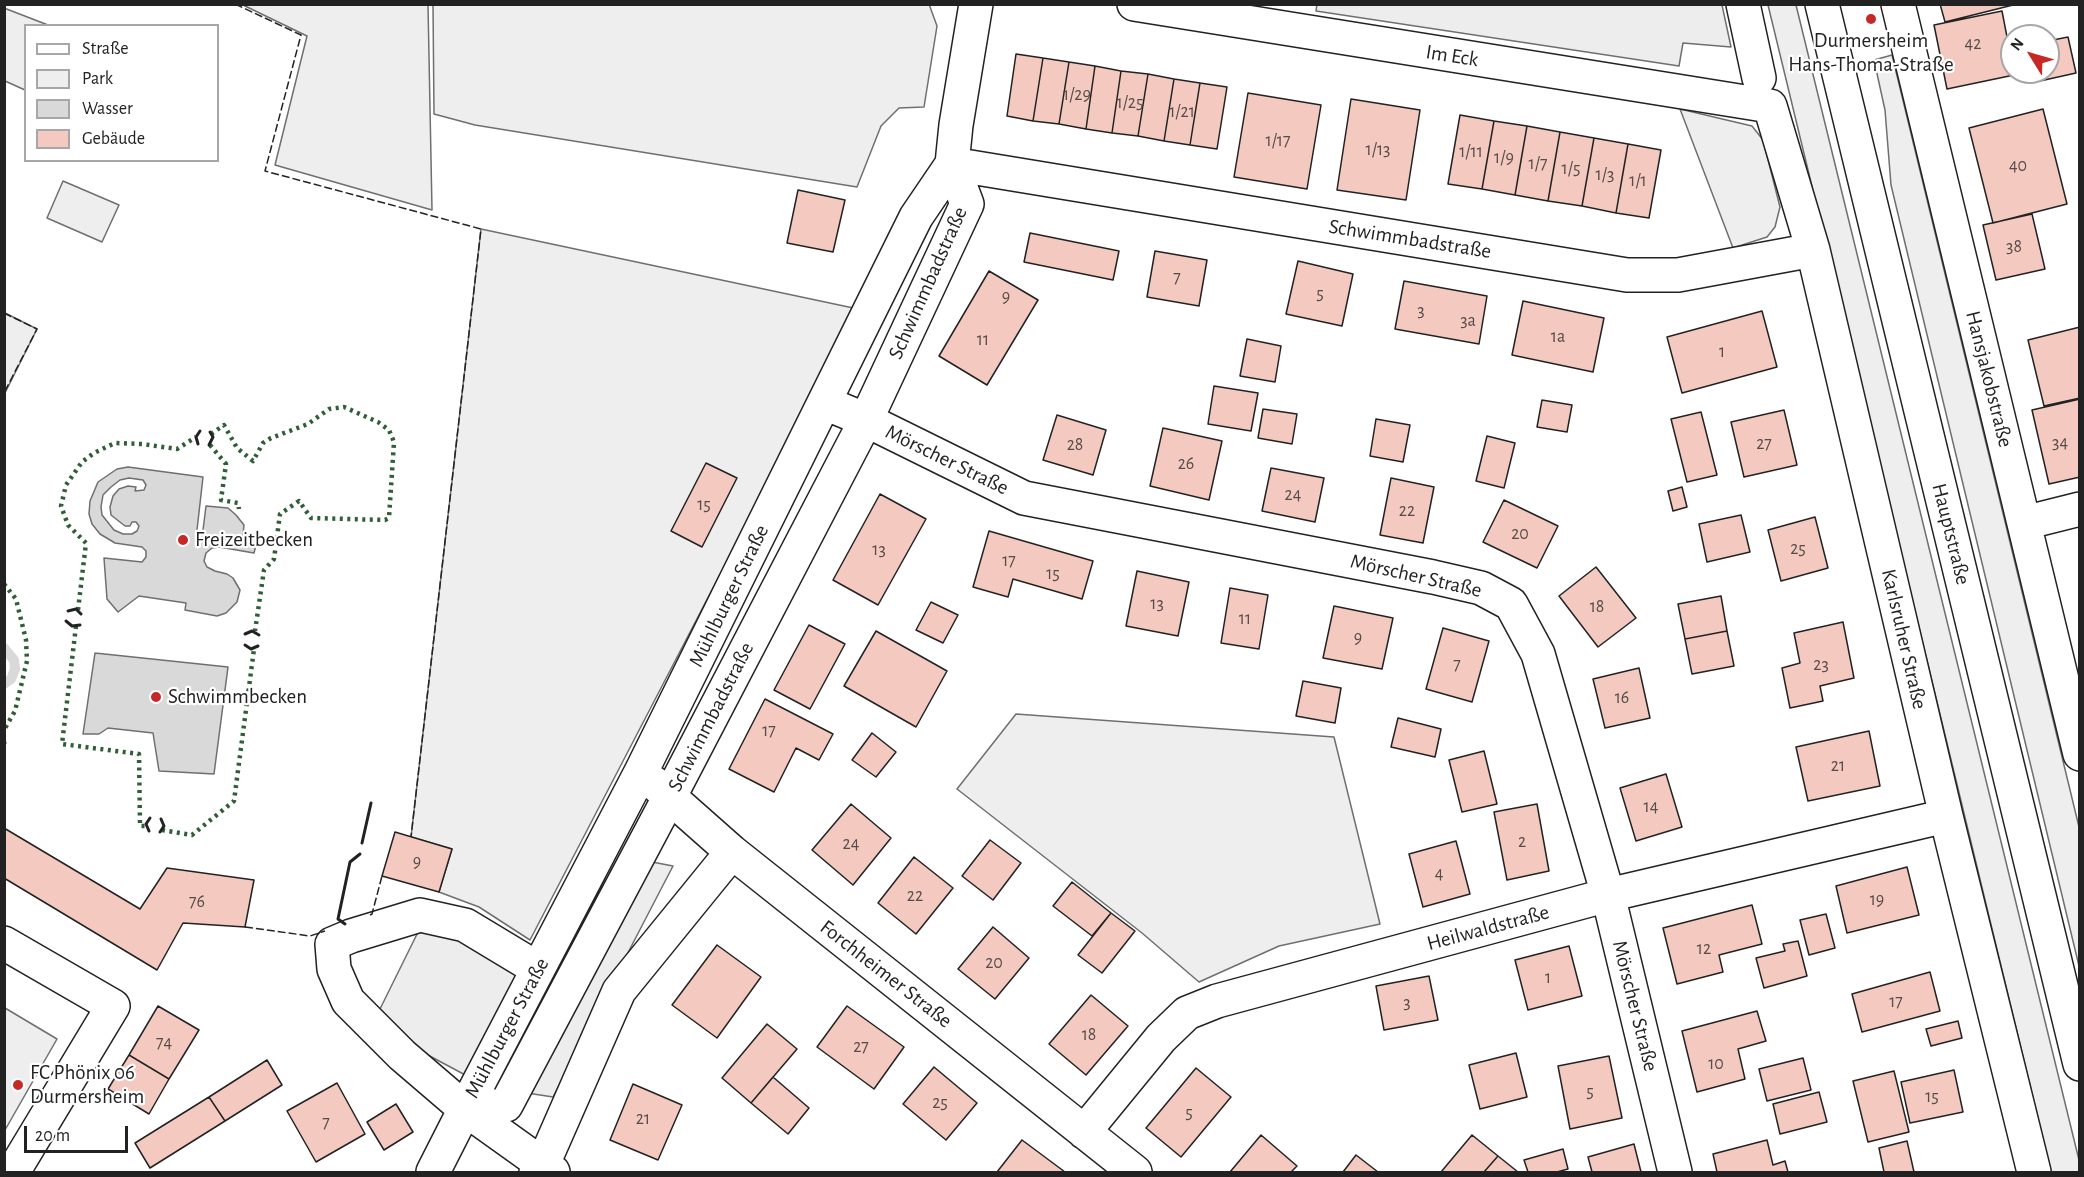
<!DOCTYPE html>
<meta charset="utf-8">
<style>
body{margin:0}
#map{position:relative;width:2084px;height:1177px;overflow:hidden;background:#fff;font-family:"Alegreya Sans",sans-serif}
canvas{display:block}
.frame{position:absolute;inset:0;border:6px solid #222;pointer-events:none}
.legend{position:absolute;left:24px;top:24px;width:195px;height:138px;box-sizing:border-box;background:#fff;border:2px solid #a7a7a7;margin:0;padding:8px 10px;list-style:none;font-size:18px;color:#222}
.legend li{display:flex;align-items:center;gap:12px;height:30px}
.legend b{width:30px;border:2px solid #a7a7a7}
.north{position:absolute;left:2000px;top:24px;width:60px;height:60px;box-sizing:border-box;background:#fff;border:2px solid #a7a7a7;border-radius:50%;rotate:307deg;font-size:16px;font-weight:700;line-height:24px;text-align:center;color:#222}
.north::after{content:'';display:block;margin:auto;width:21px;height:27px;background:#c62828;clip-path:polygon(50% 0,100% 100%,50% 72%,0 100%)}
.scale{position:absolute;left:24px;top:1126px;width:104px;height:27px;box-sizing:border-box;border:3px solid #222;border-top:0;padding-left:8px;font-size:18px;line-height:21px;white-space:nowrap;color:#222;-webkit-text-stroke:4px #fff;paint-order:stroke}
</style>
<div id="map">
<canvas width="2084" height="1177"></canvas>
<div class="frame"></div>
<ul class="legend">
<li><b style="height:8px;background:#fff"></b>Straße</li>
<li><b style="height:16px;background:#eee"></b>Park</li>
<li><b style="height:16px;background:#d9d9d9"></b>Wasser</li>
<li><b style="height:16px;background:#f3c9c0"></b>Gebäude</li>
</ul>
<div class="north">N</div>
<div class="scale">20 m</div>
</div>
<script>
const c = document.querySelector('canvas').getContext('2d');
c.lineJoin = 'round';
function paint(path, color) { c.fillStyle = color; c.fill(path, 'evenodd'); }
const toPath = rows => new Path2D(rows.map(r => 'M' + r).join(''));
function trace(path, color, width, dash) { c.strokeStyle = color; c.lineWidth = width; c.lineCap = dash ? 'butt' : 'round'; c.setLineDash(dash || []); c.stroke(path); }
function write(font, color, halo, rows, align = 'center') {
  c.font = font + ' "Alegreya Sans",sans-serif'; c.lineWidth = 4.5; c.setLineDash([]); c.textBaseline = 'middle'; c.strokeStyle = halo; c.fillStyle = color; for (const [text, x, y, turn = 0] of rows) {
    c.save(); c.translate(x, y); c.rotate((+turn || 0) * Math.PI / 180); c.textAlign = isNaN(turn) ? turn : align; if (halo) c.strokeText(text, 0, 0); c.fillText(text, 0, 0); c.restore();
  }
}
const green = toPath([
 [929,4,937,26,924,107,899,108,881,126,857,187,475,125,434,114,433,5,929,4],
 [243,5,428,5,432,210,275,165,307,36,243,5],
 [1768,5,1796,5,2079,1160,2079,1172,2051,1172,1768,5],
 [4,8,48,25,26,26,25,90,5,81,4,8],
 [1892,55,2079,827,2079,966,1891,185,1885,110,1874,60,1892,55],
 [1680,109,1752,126,1763,140,1780,207,1775,227,1767,237,1733,248,1680,109],
 [63,181,119,205,102,242,47,218,63,181],
 [481,229,858,309,530,940,479,907,439,892,452,849,411,837,481,229],
 [5,313,37,329,5,393,5,313],
 [1016,714,1334,737,1380,924,1279,946,1199,982,1142,933,957,789,1016,714],
 [5,1008,57,1039,5,1130,5,1008]
]);
const parking = toPath([
 [1317,4,1722,5,1731,47,1683,43,1679,66,1316,11,1317,4],
 [647,861,673,866,553,1097,527,1093,647,861],
 [422,924,525,969,469,1077,396,1038,377,1015,422,924]
]);
const water = toPath([
 [128,467,203,477,197,530,200,532,203,530,206,506,228,508,236,515,244,525,243,535,258,537,254,553,219,547,212,548,206,553,204,561,207,567,215,571,227,574,233,578,240,590,237,602,226,613,217,616,185,610,186,603,139,596,118,612,107,599,104,558,142,562,146,557,146,551,142,547,115,543,100,534,92,524,89,514,90,501,98,482,117,469,128,467],
 [129,478,143,480,146,485,144,490,135,491,136,487,128,486,119,489,113,496,110,507,111,515,125,526,130,526,132,522,136,522,139,526,137,531,132,534,123,534,114,530,102,515,101,507,103,495,111,487,120,480,129,478],
 [95,653,228,667,214,774,159,771,153,733,108,728,99,734,83,734,95,653]
]);
const stream = toPath([
 [4,648,14,660,15,669,11,679,4,684]
]);
const building = toPath([
 [1940,4,2017,4,1945,22,1940,4],
 [2002,11,2012,63,2012,72,2014,75,1947,89,1934,25,2002,11],
 [2068,37,2076,73,2040,81,2038,72,2048,72,2048,41,2068,37],
 [1016,54,1043,58,1033,121,1007,116,1016,54],
 [1043,58,1069,62,1059,124,1033,121,1043,58],
 [1069,62,1095,66,1086,129,1059,124,1069,62],
 [1095,66,1121,71,1112,133,1086,129,1095,66],
 [1121,71,1148,74,1138,136,1112,133,1121,71],
 [1148,74,1174,79,1164,141,1138,136,1148,74],
 [1174,79,1200,83,1190,145,1164,141,1174,79],
 [1200,83,1227,87,1217,149,1190,145,1200,83],
 [1248,93,1321,105,1307,189,1234,177,1248,93],
 [1351,99,1420,110,1406,200,1337,190,1351,99],
 [2043,109,2067,204,1993,223,1969,128,2043,109],
 [1460,115,1494,121,1482,189,1448,184,1460,115],
 [1494,121,1527,126,1515,195,1482,189,1494,121],
 [1527,126,1560,132,1548,201,1515,195,1527,126],
 [1560,132,1594,138,1582,206,1548,201,1560,132],
 [1594,138,1628,144,1616,213,1582,206,1594,138],
 [1628,144,1661,150,1649,218,1616,213,1628,144],
 [798,190,845,200,833,252,787,243,798,190],
 [2032,214,2045,269,1996,280,1983,225,2032,214],
 [1030,233,1119,251,1113,280,1024,262,1030,233],
 [1155,251,1207,260,1199,306,1147,297,1155,251],
 [1298,261,1353,274,1342,326,1286,314,1298,261],
 [989,271,1038,300,987,385,939,356,989,271],
 [1404,281,1487,296,1479,344,1395,329,1404,281],
 [1523,301,1604,318,1593,372,1512,355,1523,301],
 [1762,311,1777,367,1682,393,1667,337,1762,311],
 [2080,327,2080,398,2044,406,2028,340,2080,327],
 [1247,339,1281,346,1275,382,1240,376,1247,339],
 [1214,386,1258,393,1251,431,1208,424,1214,386],
 [2080,399,2080,477,2049,484,2032,410,2080,399],
 [1542,400,1572,405,1567,432,1537,427,1542,400],
 [1263,409,1297,414,1292,444,1258,438,1263,409],
 [1784,410,1797,465,1744,477,1731,422,1784,410],
 [1701,412,1717,475,1687,482,1671,419,1701,412],
 [1057,415,1106,430,1093,475,1043,460,1057,415],
 [1376,419,1410,425,1403,462,1370,456,1376,419],
 [1163,428,1222,441,1209,500,1150,486,1163,428],
 [1487,436,1515,443,1504,488,1476,481,1487,436],
 [706,463,737,478,702,547,671,531,706,463],
 [1271,468,1324,478,1315,522,1262,511,1271,468],
 [1391,478,1434,487,1423,543,1380,535,1391,478],
 [1682,487,1687,507,1673,511,1668,491,1682,487],
 [880,494,926,519,878,605,833,580,880,494],
 [1504,500,1558,526,1537,568,1483,542,1504,500],
 [1741,515,1750,552,1707,562,1699,524,1741,515],
 [1815,517,1828,568,1781,581,1768,530,1815,517],
 [989,531,1093,561,1082,599,1013,579,1008,597,973,587,989,531],
 [1596,567,1636,618,1598,647,1559,596,1596,567],
 [1137,571,1189,582,1178,636,1126,626,1137,571],
 [1230,588,1268,595,1259,649,1221,643,1230,588],
 [1721,596,1727,631,1685,639,1678,604,1721,596],
 [931,602,958,615,943,643,916,630,931,602],
 [1334,606,1393,618,1382,669,1323,658,1334,606],
 [1843,622,1854,678,1820,686,1823,701,1790,708,1782,668,1800,663,1794,633,1843,622],
 [809,625,845,644,810,709,774,690,809,625],
 [1443,628,1489,641,1472,702,1426,689,1443,628],
 [876,631,947,671,916,727,844,686,876,631],
 [1727,631,1734,666,1692,674,1685,639,1727,631],
 [1639,668,1650,718,1605,728,1593,679,1639,668],
 [1303,681,1341,688,1335,723,1296,716,1303,681],
 [765,699,833,734,819,760,796,748,774,792,729,769,765,699],
 [1398,718,1441,729,1435,757,1391,747,1398,718],
 [1869,731,1880,786,1808,801,1796,747,1869,731],
 [872,733,896,752,876,777,852,760,872,733],
 [1484,751,1497,804,1462,812,1449,760,1484,751],
 [1666,774,1682,827,1636,841,1620,788,1666,774],
 [851,804,891,838,853,885,812,850,851,804],
 [1537,804,1549,871,1507,880,1494,812,1537,804],
 [4,828,140,909,167,868,254,880,245,927,183,923,157,970,4,878,4,828],
 [395,832,452,849,439,892,382,876,395,832],
 [990,840,1021,863,993,900,962,876,990,840],
 [1456,841,1470,894,1423,907,1409,854,1456,841],
 [914,857,953,888,916,934,878,903,914,857],
 [1907,867,1919,915,1847,933,1836,886,1907,867],
 [1072,882,1111,913,1092,936,1053,906,1072,882],
 [1752,905,1762,944,1719,955,1723,972,1677,984,1663,928,1752,905],
 [1111,913,1135,931,1102,973,1078,955,1111,913],
 [1826,914,1835,948,1809,955,1800,920,1826,914],
 [993,927,1029,958,995,999,958,969,993,927],
 [1798,941,1807,976,1764,988,1756,958,1785,951,1783,944,1798,941],
 [717,945,761,977,717,1038,672,1005,717,945],
 [1569,946,1582,996,1528,1010,1515,960,1569,946],
 [1930,972,1940,1011,1862,1032,1852,994,1930,972],
 [1429,976,1438,1020,1384,1030,1376,986,1429,976],
 [1091,995,1128,1026,1086,1075,1049,1044,1091,995],
 [158,1006,199,1030,169,1079,129,1055,158,1006],
 [847,1006,904,1047,874,1089,817,1047,847,1006],
 [1757,1011,1766,1041,1738,1049,1745,1079,1697,1092,1682,1031,1757,1011],
 [1958,1021,1962,1038,1931,1046,1926,1029,1958,1021],
 [767,1024,797,1049,751,1103,722,1078,767,1024],
 [1516,1053,1527,1097,1480,1109,1469,1065,1516,1053],
 [129,1055,169,1079,149,1114,108,1089,129,1055],
 [1609,1056,1622,1118,1570,1129,1558,1066,1609,1056],
 [1803,1058,1811,1090,1767,1101,1759,1069,1803,1058],
 [267,1060,282,1085,225,1121,209,1097,267,1060],
 [934,1067,977,1103,946,1140,903,1104,934,1067],
 [1196,1068,1231,1097,1181,1157,1146,1128,1196,1068],
 [1954,1070,1963,1112,1910,1123,1901,1082,1954,1070],
 [1894,1071,1909,1132,1868,1142,1853,1081,1894,1071],
 [773,1077,809,1108,788,1134,751,1103,773,1077],
 [337,1083,365,1134,316,1162,287,1111,337,1083],
 [633,1084,682,1105,658,1160,610,1140,633,1084],
 [1819,1092,1827,1122,1780,1134,1773,1104,1819,1092],
 [209,1097,225,1121,150,1168,135,1143,209,1097],
 [396,1104,413,1132,384,1150,367,1122,396,1104],
 [1261,1135,1297,1166,1291,1172,1230,1172,1261,1135],
 [1472,1135,1498,1156,1484,1172,1441,1172,1472,1135],
 [1022,1140,1065,1172,997,1172,1022,1140],
 [1767,1140,1773,1165,1785,1161,1788,1172,1717,1172,1713,1154,1767,1140],
 [1907,1141,1914,1172,1884,1172,1879,1148,1907,1141],
 [1634,1144,1641,1172,1592,1172,1588,1157,1634,1144],
 [1563,1149,1568,1169,1557,1172,1528,1172,1524,1160,1563,1149],
 [1356,1155,1378,1172,1343,1172,1356,1155],
 [1498,1156,1518,1172,1484,1172,1498,1156]
]);
const minor = toPath([
 [1134,4,1770,106,1813,250,1946,816,2034,1172],
 [1743,4,1759,78],
 [1822,4,2080,1064],
 [1898,4,2080,754],
 [952,164,1627,275,1678,275,1813,250],
 [825,403,866,420,1024,498,1433,577,1481,588,1511,604,1538,654,1608,895,1675,1172],
 [2024,523,2080,509],
 [654,783,732,852,1135,1172],
 [4,943,113,1006,13,1172],
 [538,969,465,925,420,915,351,936,332,944,334,969,348,1001,402,1055,465,1109,553,1172],
 [465,1109,506,1105,670,796,866,420,967,204,952,164],
 [1084,1132,1161,1038,1187,1013,1217,1001,1608,895,1946,816],
 [433,1172,465,1109,641,772,916,217,952,164,956,125,976,4],
 [536,1172,543,1164,619,991,732,852]
]);
const hedge = toPath([
 [211,434,224,425,237,448,253,461,263,443,271,438,308,424,329,409,344,407,378,422,389,430,394,442,389,518,385,520,311,518,299,501,280,514,274,559,264,570,255,631],
 [210,445,226,464,221,500,238,503,239,509],
 [4,584,16,599,26,640,27,661,15,711,4,730],
 [78,610,86,543,68,525,61,506,66,485,82,462,94,453,115,443,142,444,177,449,196,437],
 [76,626,62,744,139,754,140,826,147,826],
 [162,830,192,835,234,801,254,649]
]);
const fence = toPath([
 [235,4,301,35,265,171,481,229,411,837],
 [4,313,37,329,4,393],
 [370,915,372,914,382,876],
 [245,927,310,936,325,931]
]);
const wall = toPath([
 [198,444,196,437,200,431],
 [209,445,213,437,210,432],
 [68,611,76,609,81,614],
 [66,621,72,626,80,625],
 [245,634,252,631,259,635],
 [245,645,251,649,258,646],
 [4,740,5,743],
 [149,831,146,824,150,818],
 [160,832,164,826,161,819],
 [362,843,371,803],
 [345,924,338,919,350,862,360,854]
]);
const markers = [
 [1871,19,6,"#c62828"],
 [183,540,6,"#c62828"],
 [156,697,6,"#c62828"],
 [18,1085,6,"#c62828"]
];
const numberNames = [
 ["42",1973,44],
 ["1/29",1077,95],
 ["1/25",1130,103],
 ["1/21",1182,112],
 ["1/17",1278,141],
 ["1/13",1378,150],
 ["1/11",1471,152],
 ["1/9",1504,158],
 ["1/7",1538,164],
 ["40",2018,166],
 ["1/5",1571,169],
 ["1/3",1605,175],
 ["1/1",1638,181],
 ["38",2014,247],
 ["7",1177,278],
 ["5",1320,294],
 ["9",1006,297],
 ["3",1421,311],
 ["3a",1468,321],
 ["1a",1558,337],
 ["11",983,340],
 ["1",1722,352],
 ["34",2060,443],
 ["27",1764,444],
 ["28",1075,445],
 ["26",1186,464],
 ["24",1293,495],
 ["15",704,505],
 ["22",1407,511],
 ["20",1520,534],
 ["25",1798,549],
 ["13",879,550],
 ["17",1009,561],
 ["15",1053,574],
 ["13",1157,604],
 ["18",1597,607],
 ["11",1245,619],
 ["9",1358,638],
 ["7",1457,665],
 ["23",1821,665],
 ["16",1622,698],
 ["17",769,731],
 ["21",1838,766],
 ["14",1651,807],
 ["2",1522,842],
 ["24",851,844],
 ["9",417,862],
 ["4",1439,874],
 ["22",915,896],
 ["19",1877,900],
 ["76",197,902],
 ["12",1704,949],
 ["20",994,963],
 ["1",1548,978],
 ["17",1896,1002],
 ["3",1407,1003],
 ["18",1089,1035],
 ["74",164,1043],
 ["27",861,1047],
 ["10",1716,1064],
 ["5",1590,1092],
 ["15",1932,1097],
 ["25",940,1103],
 ["5",1189,1113],
 ["21",643,1119],
 ["7",326,1123]
];
const poiNames = [
 ["Durmersheim",1871,41,"center"],
 ["Hans-Thoma-Straße",1871,65,"center"],
 ["Freizeitbecken",195,540],
 ["Schwimmbecken",168,697],
 ["FC Phönix 06",30,1073],
 ["Durmersheim",30,1097]
];
const streetNames = [
 ["Im Eck",1452,56,9],
 ["Schwimmbadstraße",1410,239,9],
 ["Schwimmbadstraße",928,283,-66],
 ["Hansjakobstraße",1989,379,76],
 ["Mörscher Straße",947,460,26],
 ["Hauptstraße",1951,534,76],
 ["Mörscher Straße",1416,576,13],
 ["Mühlburger Straße",729,596,-64],
 ["Karlsruher Straße",1904,639,77],
 ["Schwimmbadstraße",711,717,-63],
 ["Heilwaldstraße",1488,928,-15],
 ["Forchheimer Straße",886,974,38],
 ["Mörscher Straße",1635,1006,76],
 ["Mühlburger Straße",507,1028,-62]
];
paint(green, '#eee');
trace(green, '#6f6f6f', 1.5);
paint(parking, '#ededed');
trace(parking, '#6f6f6f', 1.5);
paint(water, '#d9d9d9');
trace(water, '#6f6f6f', 1.5);
trace(stream, '#d9d9d9', 10);
paint(building, '#f3c9c0');
trace(building, '#222', 1.5);
trace(minor, '#222', 36);
trace(minor, '#fff', 33);
trace(hedge, '#2f5e38', 4.5, [3, 4.5]);
trace(fence, '#222', 1.5, [8, 3]);
trace(wall, '#222', 3);
for (const [x, y, r, color] of markers) { const dot = new Path2D(); dot.arc(x, y, r, 0, 2 * Math.PI); c.fillStyle = color; c.fill(dot); trace(dot, '#fff', 2); }
write('18px', '#564c4a', null, numberNames);
write('21px', '#222', '#fff', poiNames, 'left');
write('21px', '#222', '#fff', streetNames);
</script>
